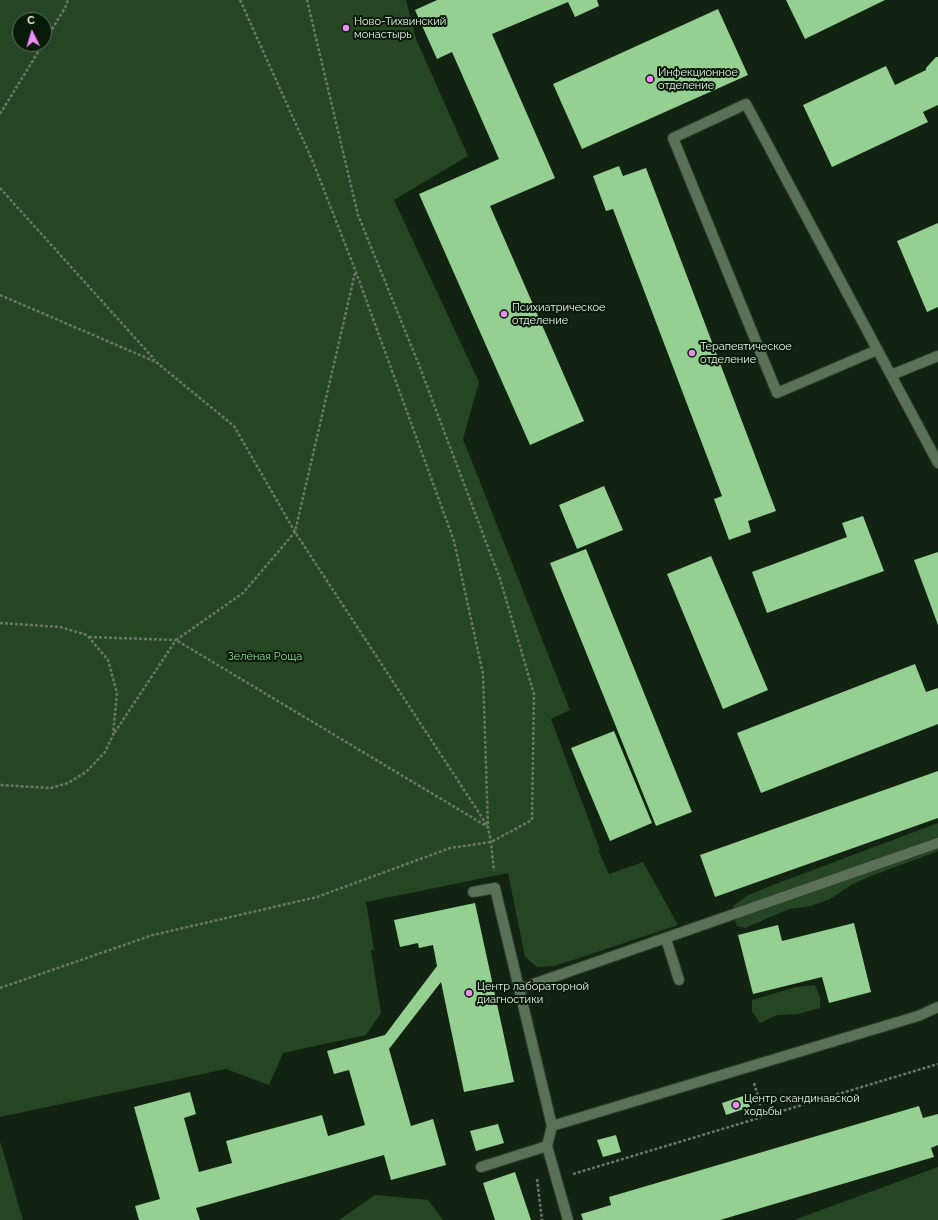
<!DOCTYPE html>
<meta charset="utf-8">
<style>
body{margin:0}
#map{position:relative;width:938px;height:1220px;overflow:hidden;background:#122312;font-family:Raleway,sans-serif}
canvas{display:block}
.north{position:absolute;left:12px;top:12px;width:40px;height:40px;box-sizing:border-box;background:#091a09;border:1px solid #627162;border-radius:50%;rotate:355deg;font-size:11px;font-weight:700;line-height:16px;text-align:center;color:#e8f3e7}
.north::after{content:'';display:block;margin:auto;width:14px;height:18px;background:#ee8cf8;clip-path:polygon(50% 0,100% 100%,50% 72%,0 100%)}
</style>
<div id="map">
<canvas width="938" height="1220"></canvas>
<div class="north">С</div>
</div>
<script>
const c = document.querySelector('canvas').getContext('2d');
c.lineJoin = 'round';
function paint(path, color) { c.fillStyle = color; c.fill(path, 'evenodd'); }
const toPath = rows => new Path2D(rows.map(r => 'M' + r).join(''));
function trace(path, color, width, dash) { c.strokeStyle = color; c.lineWidth = width; c.lineCap = dash ? 'butt' : 'round'; c.setLineDash(dash || []); c.stroke(path); }
function write(font, color, halo, rows, align = 'center') {
  c.font = font + ' Raleway,sans-serif'; c.lineWidth = 4; c.setLineDash([]); c.textBaseline = 'middle'; c.strokeStyle = halo; c.fillStyle = color; for (const [text, x, y, turn = 0] of rows) {
    c.save(); c.translate(x, y); c.rotate((+turn || 0) * Math.PI / 180); c.textAlign = isNaN(turn) ? turn : align; if (halo) c.strokeText(text, 0, 0); c.fillText(text, 0, 0); c.restore();
  }
}
const green = toPath([
 [0,0,406,0,416,39,468,156,394,200,479,382,463,439,570,710,551,719,600,850,598,850,609,874,643,862,678,925,555,966,537,967,525,957,508,873,366,902,374,950,371,950,381,1013,366,1035,283,1053,269,1085,226,1069,0,1117],
 [20,20,44,20,44,44,20,44],
 [938,823,938,851,871,876,853,884,830,899,811,906,789,909,745,928,737,926,735,920,733,906,747,896,765,888],
 [815,985,820,997,820,1008,798,1014,777,1015,760,1023,752,1011,752,1000,796,987],
 [0,1141,23,1220,0,1220],
 [938,1167,938,1220,794,1220],
 [375,1195,428,1200,443,1220,339,1220]
]);
const building = toPath([
 [437,0,597,0,599,6,575,17,568,2,492,34,555,178,490,206,584,421,530,445,419,194,499,159,452,52,437,59,415,10],
 [786,0,885,0,805,39],
 [718,9,748,75,582,149,553,84],
 [936,57,938,57,938,105,923,112,928,122,832,167,803,105,886,66,895,85,926,70,926,68],
 [619,166,623,176,646,168,776,511,748,521,751,532,729,540,714,499,722,496,613,209,606,211,593,176],
 [938,223,938,307,927,312,897,241],
 [604,486,623,530,577,549,559,505],
 [863,516,884,571,767,613,752,572,847,537,842,523],
 [586,549,692,812,656,826,550,563],
 [938,552,938,625,914,560],
 [711,556,768,690,723,709,667,574],
 [915,664,926,692,938,688,938,724,761,793,737,733],
 [614,731,652,823,610,841,571,748],
 [938,771,938,818,715,897,700,855],
 [475,903,514,1082,464,1092,441,982,389,1049,411,1126,433,1119,446,1165,391,1180,384,1155,196,1208,200,1220,139,1220,135,1206,160,1199,134,1107,190,1092,196,1114,184,1118,199,1172,232,1163,226,1141,322,1115,328,1136,365,1125,349,1070,334,1074,327,1051,385,1035,437,966,433,945,419,948,418,943,400,947,394,920],
 [854,923,871,992,829,1003,822,977,753,994,738,935,778,925,782,941],
 [746,1095,750,1107,726,1115,722,1103],
 [919,1106,923,1118,938,1114,938,1145,931,1148,934,1157,720,1220,583,1220,581,1214,611,1205,609,1197],
 [498,1124,504,1143,476,1151,470,1131],
 [616,1135,621,1152,603,1157,597,1140],
 [515,1172,531,1220,495,1220,483,1183]
]);
const path = toPath([
 [240,0,313,162,356,272,454,541,483,674,488,827,491,842,494,871],
 [44,42,65,8,68,0],
 [0,114,43,44],
 [0,188,155,360],
 [355,273,295,532,243,593,176,640,488,827],
 [0,295,156,362,234,426,295,532,487,825],
 [0,623,60,627,87,635,108,660,117,693,113,735,105,752,86,772,68,783,51,788,0,785],
 [89,637,176,640,113,735],
 [0,988,153,935,317,897,450,848,491,842,532,820,534,694,500,579,419,365,358,215,307,0],
 [754,1083,764,1117],
 [573,1174,938,1064],
 [537,1179,542,1220]
]);
const minor = toPath([
 [877,350,777,393,673,138,746,104,938,463],
 [891,375,938,356],
 [473,892,495,888,552,1126,547,1146,568,1220],
 [666,939,679,980],
 [519,989,938,843],
 [552,1126,918,1016,938,1007],
 [481,1167,547,1146]
]);
const markers = [
 [346,28,4,"#ee8cf8"],
 [650,79,4,"#ee8cf8"],
 [504,314,4,"#ee8cf8"],
 [692,353,4,"#ee8cf8"],
 [469,993,4,"#ee8cf8"],
 [736,1105,4,"#ee8cf8"]
];
const poiNames = [
 ["Ново-Тихвинский",354,22],
 ["монастырь",354,35],
 ["Инфекционное",658,73],
 ["отделение",658,86],
 ["Психиатрическое",512,308],
 ["отделение",512,321],
 ["Терапевтическое",700,347],
 ["отделение",700,360],
 ["Центр лабораторной",477,987],
 ["диагностики",477,1000],
 ["Центр скандинавской",744,1099],
 ["ходьбы",744,1112]
];
const parkNames = [
 ["Зелёная Роща",265,657]
];
paint(green, '#244623');
paint(building, '#94d091');
trace(minor, '#304030', 12);
trace(path, '#697768', 2.5, [3, 2]);
trace(minor, '#5a7158', 10);
for (const [x, y, r, color] of markers) { const dot = new Path2D(); dot.arc(x, y, r, 0, 2 * Math.PI); c.fillStyle = color; c.fill(dot); trace(dot, '#091a09', 1.5); }
write('11px', '#e8f3e7', '#091a09', poiNames, 'left');
write('11px', '#8fde8c', '#091a09', parkNames);
</script>
